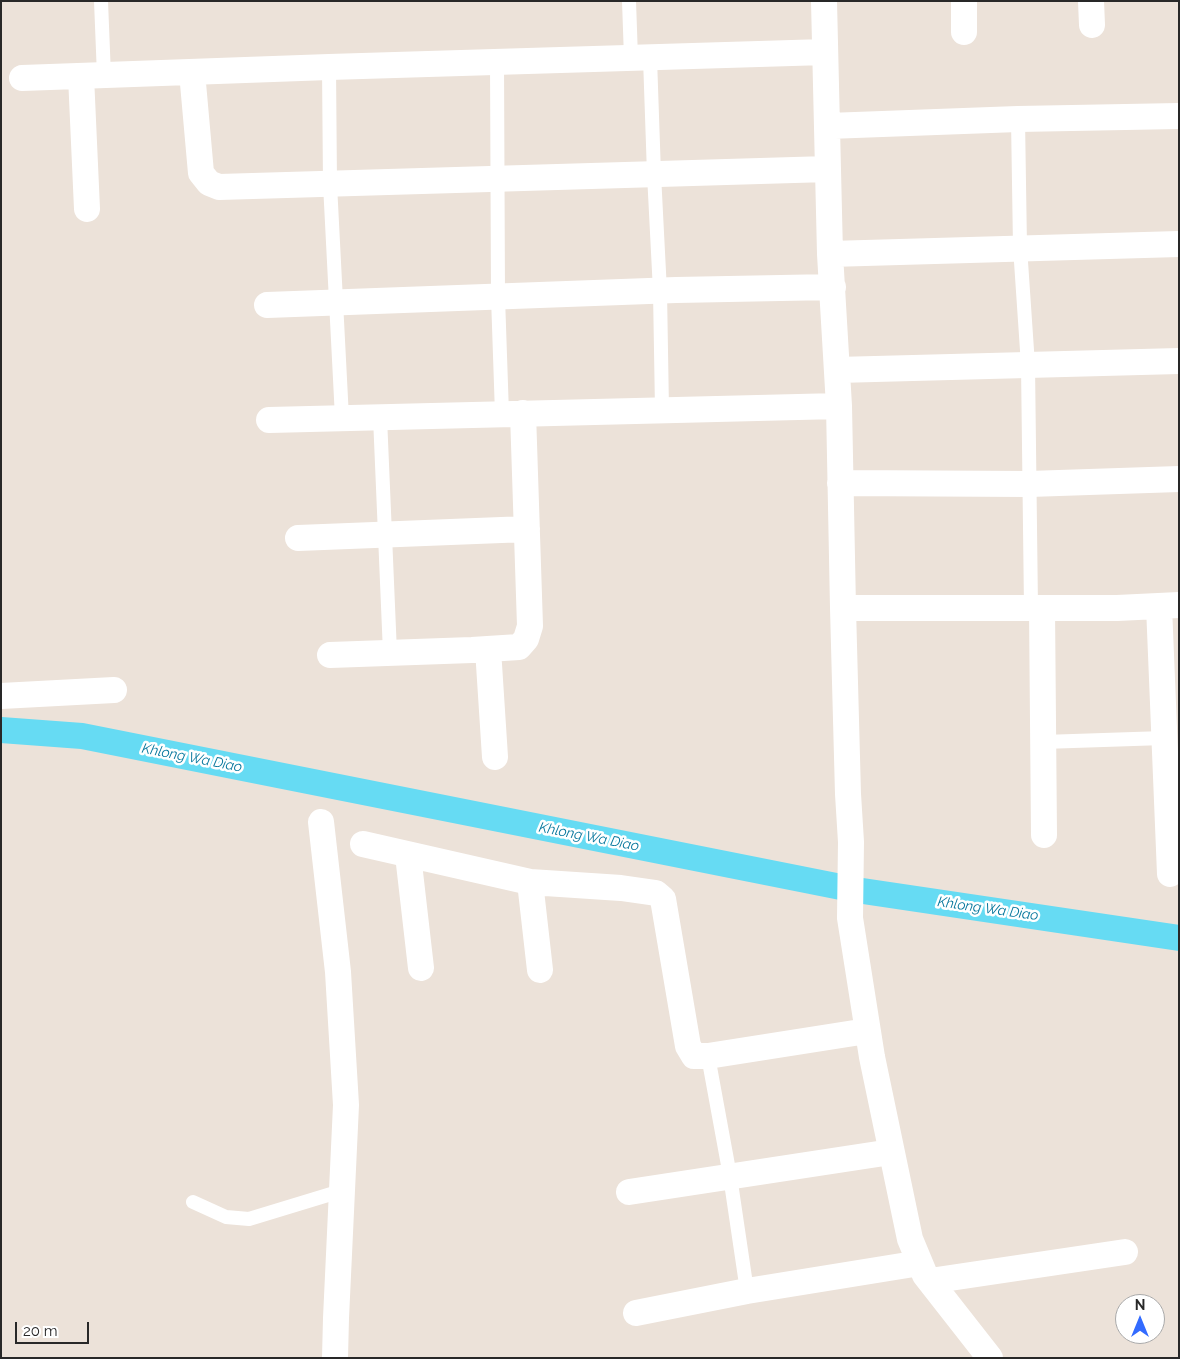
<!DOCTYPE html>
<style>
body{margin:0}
#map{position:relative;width:1180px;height:1359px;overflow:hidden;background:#ece2d9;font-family:Raleway,sans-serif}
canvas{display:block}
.frame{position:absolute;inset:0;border:2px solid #282828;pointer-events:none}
.north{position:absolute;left:1115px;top:1294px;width:50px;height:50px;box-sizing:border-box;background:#fff;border:1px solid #a9a9a9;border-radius:50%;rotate:0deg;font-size:14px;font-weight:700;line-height:20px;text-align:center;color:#282828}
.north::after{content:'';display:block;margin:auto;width:18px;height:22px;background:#336bff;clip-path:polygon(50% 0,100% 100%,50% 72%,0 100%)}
.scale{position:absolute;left:15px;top:1322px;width:74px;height:22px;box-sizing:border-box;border:2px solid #282828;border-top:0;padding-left:6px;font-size:15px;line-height:18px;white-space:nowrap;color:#282828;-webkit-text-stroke:4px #fff;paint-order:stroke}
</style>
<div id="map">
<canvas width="1180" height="1359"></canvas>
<div class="frame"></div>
<div class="north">N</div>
<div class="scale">20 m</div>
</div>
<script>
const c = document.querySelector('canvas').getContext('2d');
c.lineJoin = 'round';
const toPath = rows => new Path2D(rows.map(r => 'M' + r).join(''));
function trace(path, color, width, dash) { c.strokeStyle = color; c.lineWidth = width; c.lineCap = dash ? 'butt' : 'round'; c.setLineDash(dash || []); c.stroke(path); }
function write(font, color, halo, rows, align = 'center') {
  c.font = font + ' Raleway,sans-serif'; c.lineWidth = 5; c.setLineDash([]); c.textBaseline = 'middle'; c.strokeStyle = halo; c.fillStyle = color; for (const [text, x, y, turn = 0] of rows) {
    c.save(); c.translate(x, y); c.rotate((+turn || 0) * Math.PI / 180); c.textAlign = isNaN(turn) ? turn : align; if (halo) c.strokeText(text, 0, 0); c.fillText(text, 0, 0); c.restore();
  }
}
const canal = toPath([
 [1,730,82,736,856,890,1179,938]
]);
const service = toPath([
 [101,1,104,76],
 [629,1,631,58],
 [650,58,654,174,660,291,662,410],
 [497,62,498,297,502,414],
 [329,67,330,184,342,418],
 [1018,119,1020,247,1028,365,1031,608],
 [380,417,390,653],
 [1043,742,1164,738],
 [708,1056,730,1176,747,1291],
 [193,1202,226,1217,249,1219,341,1191]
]);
const minor = toPath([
 [824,1,830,254,839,406,843,608,848,794,851,842,850,918,872,1057,910,1239,925,1275,990,1358],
 [964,1,964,32],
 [1091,1,1092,25],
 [192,72,201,173,209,183,219,187,828,169],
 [81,76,87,209],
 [22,78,329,67,825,52],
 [828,126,1018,119,1179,116],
 [830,254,1179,244],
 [267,305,676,290,833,287],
 [837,370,1179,361],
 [269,420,839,406],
 [840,483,1029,484,1179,479],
 [298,538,527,529],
 [1159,606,1170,874],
 [843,608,1117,608,1179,605],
 [1042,608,1044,835],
 [488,649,495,757],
 [330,655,472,650,519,647,526,639,530,626,523,413],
 [1,696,114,690],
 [321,822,338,972,346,1105,336,1318,335,1358],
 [363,844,530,882,621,888,656,893,663,899,688,1046,694,1056,708,1056,867,1031],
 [408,855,421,968],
 [530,882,540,970],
 [629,1192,891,1152],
 [930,1281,1125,1252],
 [636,1313,747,1291,920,1263]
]);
const waterNames = [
 ["Khlong Wa Diao",192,758,11],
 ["Khlong Wa Diao",589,837,11],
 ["Khlong Wa Diao",988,909,8]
];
trace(canal, '#66dbf3', 26);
trace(service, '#fff', 14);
trace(minor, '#fff', 26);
write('italic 14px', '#07779d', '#fff', waterNames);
</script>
